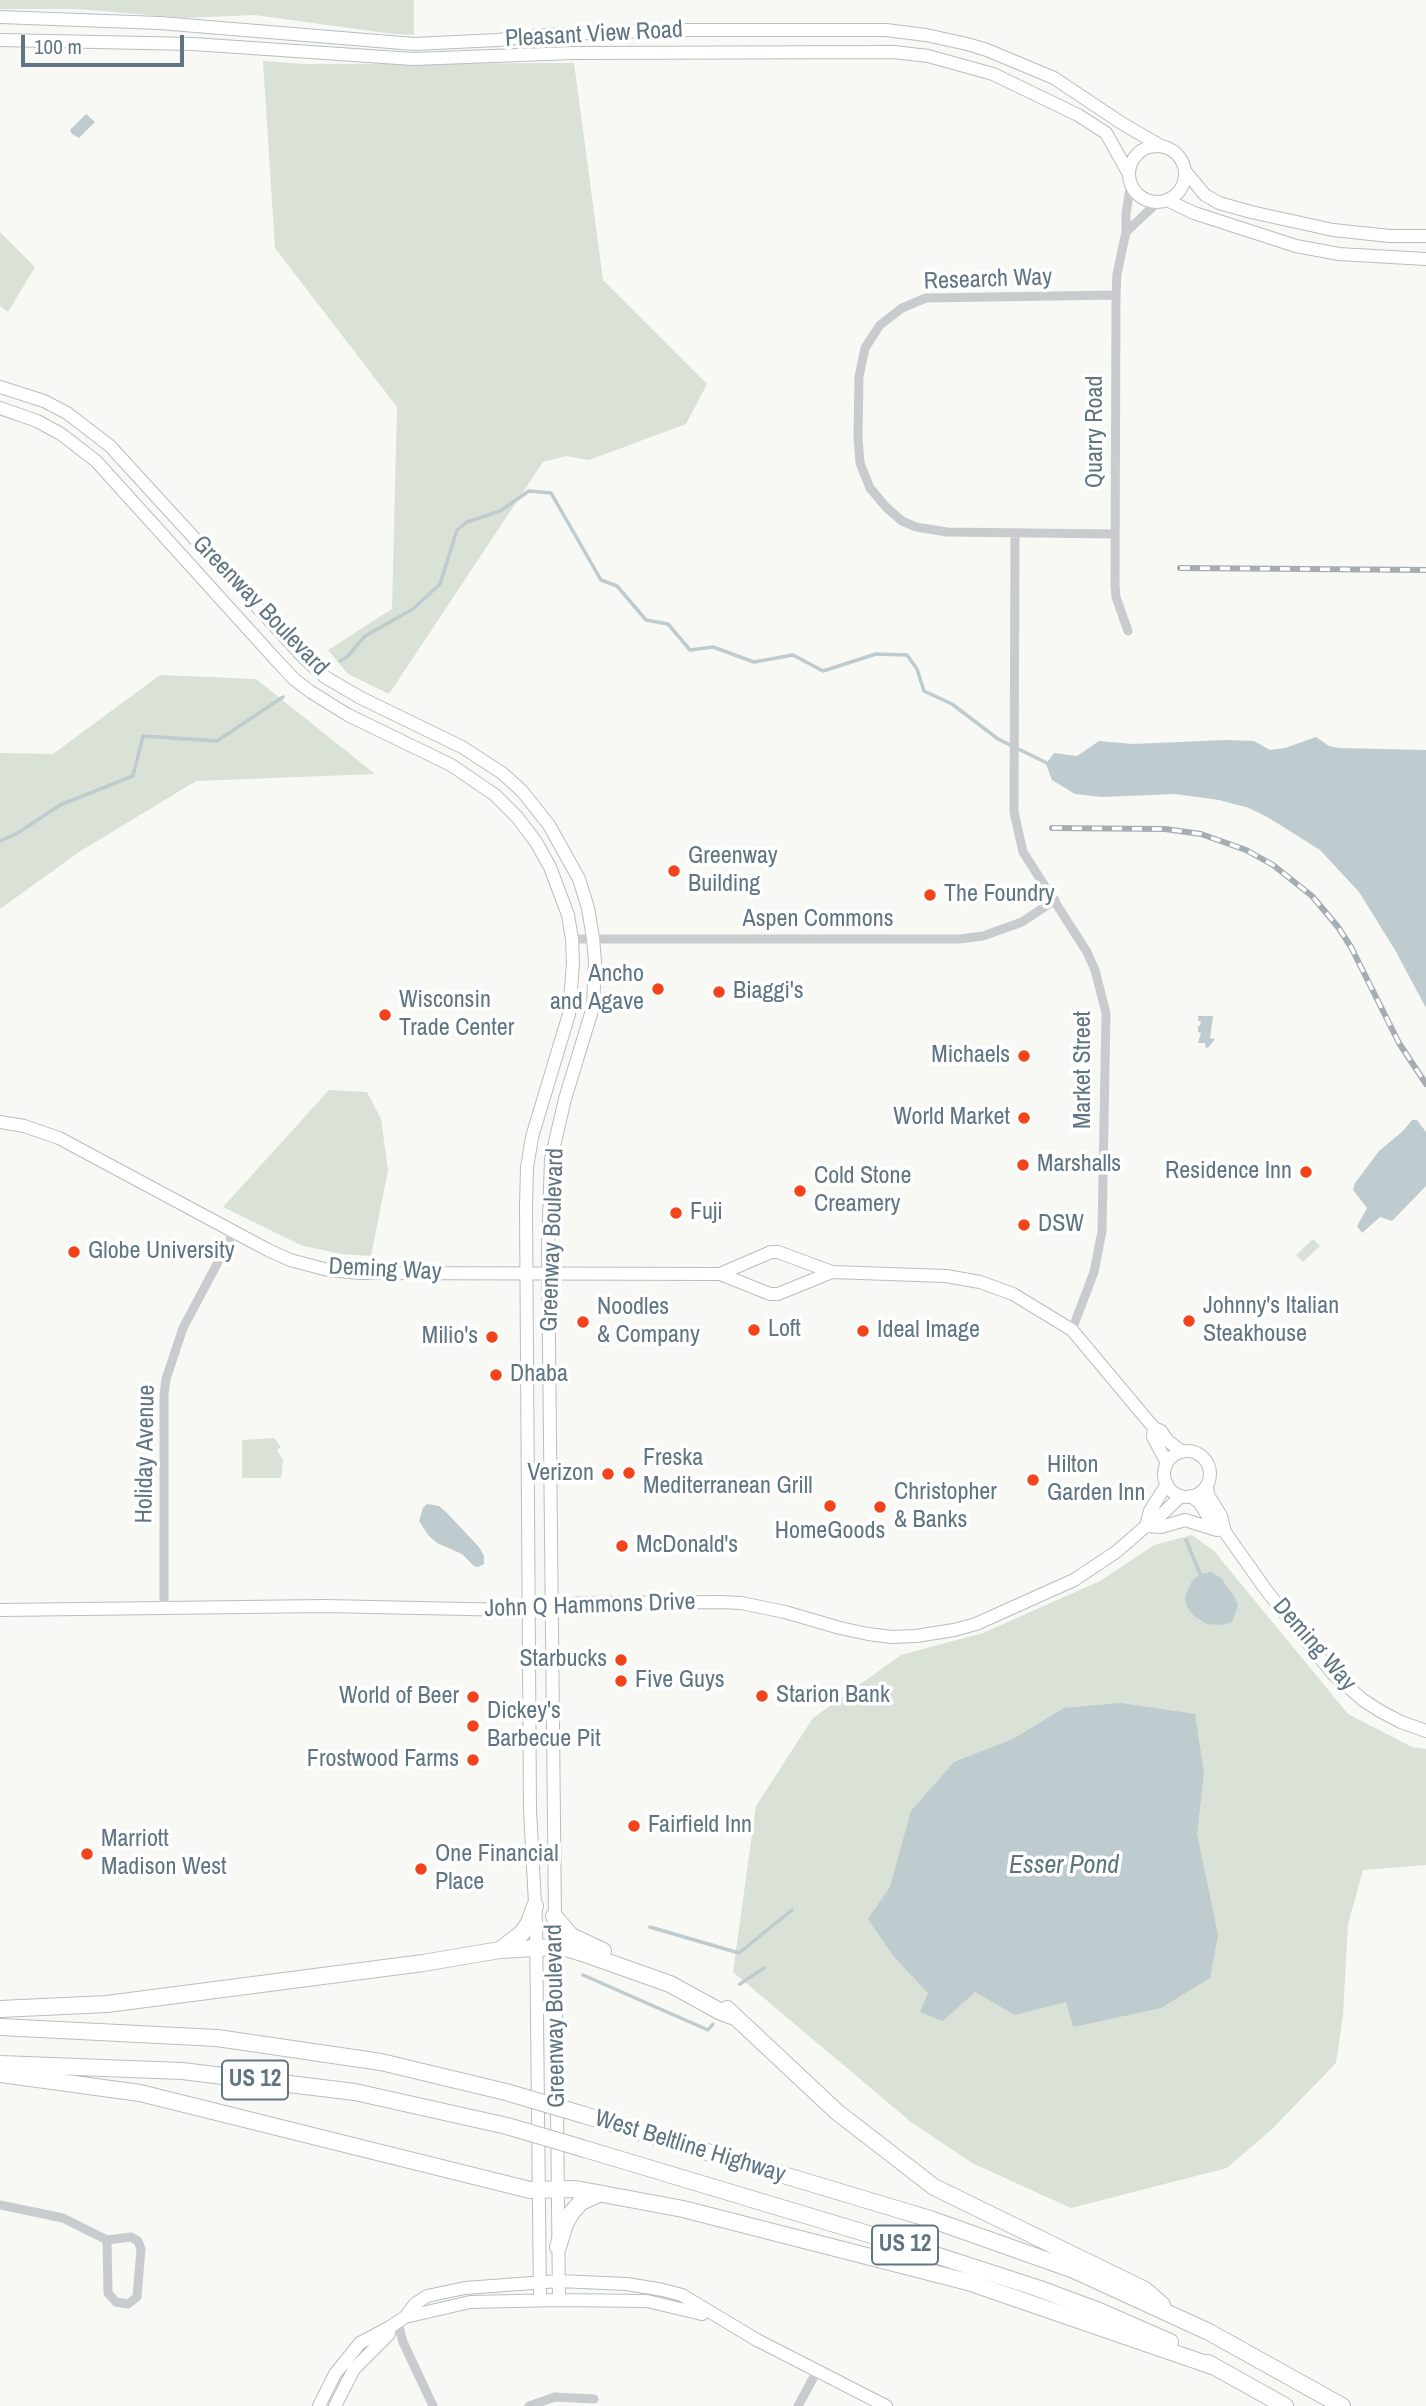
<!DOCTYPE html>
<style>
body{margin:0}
#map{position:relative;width:1426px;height:2406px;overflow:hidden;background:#f8f8f5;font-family:"Archivo Narrow",sans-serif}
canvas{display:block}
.scale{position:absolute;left:21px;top:35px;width:163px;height:32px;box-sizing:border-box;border:4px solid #607583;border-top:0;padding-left:9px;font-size:21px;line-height:24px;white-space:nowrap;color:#607583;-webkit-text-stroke:5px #fff;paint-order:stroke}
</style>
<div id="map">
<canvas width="1426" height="2406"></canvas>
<div class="scale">100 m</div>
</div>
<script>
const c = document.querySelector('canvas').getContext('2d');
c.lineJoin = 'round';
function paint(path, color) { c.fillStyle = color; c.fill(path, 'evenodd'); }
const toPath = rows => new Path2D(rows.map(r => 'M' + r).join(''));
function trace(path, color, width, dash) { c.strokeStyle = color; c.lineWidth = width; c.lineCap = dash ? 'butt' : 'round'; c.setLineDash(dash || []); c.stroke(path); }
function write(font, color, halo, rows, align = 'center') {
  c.font = font + ' "Archivo Narrow",sans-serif'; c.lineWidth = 7; c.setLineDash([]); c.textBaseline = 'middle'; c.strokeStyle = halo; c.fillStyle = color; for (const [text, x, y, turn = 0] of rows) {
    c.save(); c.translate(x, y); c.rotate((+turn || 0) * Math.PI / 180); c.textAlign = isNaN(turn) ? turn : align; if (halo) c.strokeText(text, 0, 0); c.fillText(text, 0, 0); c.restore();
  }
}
const green = toPath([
 [0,0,414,0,414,35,393,34,255,15,184,18,77,9,0,9],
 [263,61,304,64,574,63,603,280,707,384,686,424,589,460,566,456,543,462,389,694,348,674,328,650,392,609,397,407,275,248],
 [0,232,35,267,8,312,0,306],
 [160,675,256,679,375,774,196,781,79,852,0,909,0,753,53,754],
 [329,1090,367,1092,381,1119,388,1170,371,1256,342,1254,303,1246,223,1207],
 [1313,1239,1320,1246,1303,1262,1296,1255],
 [274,1438,281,1447,277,1450,283,1460,281,1478,242,1478,242,1440],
 [1192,1535,1214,1551,1348,1714,1412,1747,1426,1749,1426,1865,1363,1870,1348,1924,1343,2015,1336,2063,1271,2130,1227,2168,1071,2208,972,2163,911,2122,733,1972,756,1806,813,1718,901,1655,983,1633,1100,1581,1154,1545]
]);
const water = toPath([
 [86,114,95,122,79,138,72,134,70,130],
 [1316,737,1329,746,1339,748,1426,750,1426,1008,1395,950,1359,892,1320,850,1269,818,1249,808,1219,800,1175,794,1102,797,1075,794,1052,780,1046,764,1054,753,1077,756,1099,741,1132,744,1226,740,1254,741,1270,750,1285,748],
 [1198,1016,1213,1016,1210,1038,1215,1039,1209,1047,1206,1048,1205,1043,1198,1043,1201,1033,1198,1032,1198,1026,1200,1026,1201,1021,1198,1021],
 [1412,1120,1417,1120,1426,1132,1426,1186,1392,1221,1380,1217,1362,1233,1357,1226,1367,1208,1353,1190,1355,1183,1379,1151,1403,1131],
 [427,1504,439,1506,447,1513,479,1547,484,1556,484,1564,478,1567,474,1566,462,1554,437,1543,429,1536,419,1521,423,1508],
 [1211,1572,1221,1578,1234,1596,1238,1605,1232,1622,1221,1625,1207,1624,1194,1616,1187,1607,1185,1597,1192,1581,1200,1574],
 [1121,1703,1195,1714,1204,1773,1197,1834,1218,1935,1210,1978,1161,2008,1073,2027,1066,2002,1015,2015,975,1992,943,2021,920,2012,928,1993,894,1957,868,1919,890,1887,911,1811,954,1762,1013,1739,1064,1708]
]);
const stream = toPath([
 [340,661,347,657,365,636,413,609,440,584,457,530,467,522,500,511,529,491,551,493,601,580,617,586,646,620,668,624,690,650,713,647,754,662,793,655,823,671,876,654,907,655,917,669,924,691,952,704,998,739,1049,764],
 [0,841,16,834,60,805,133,776,143,736,217,741,283,697],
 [1186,1540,1200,1574],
 [650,1927,739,1953,792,1910],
 [583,1975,708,2030,713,2024],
 [740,1984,764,1968]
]);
const street = toPath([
 [1131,183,1126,213,1126,232,1158,202],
 [1126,232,1117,274,1116,295,1115,585,1116,597,1128,631],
 [1015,533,1014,812,1023,852,1087,952,1095,970,1106,1013,1102,1231,1094,1272,1072,1330],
 [1115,534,947,532,916,527,902,521,886,507,870,488,860,463,858,437,859,377,865,348,880,325,902,308,926,298,1116,295],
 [572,939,959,939,983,936,1022,922,1055,900],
 [164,1608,164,1395,166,1379,183,1328,234,1232],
 [0,2205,63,2218,107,2240,131,2237,138,2241,141,2249,137,2297,128,2304,116,2302,108,2293,107,2240],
 [398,2322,403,2342,433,2406],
 [529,2406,555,2397,594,2399],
 [798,2406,817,2371]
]);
const secondary = toPath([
 [0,17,160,23,414,44,498,40,542,35,672,30,886,30,926,35,967,44,987,50,1054,78,1123,124,1161,146],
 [0,40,193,44,413,59,573,53,894,52,928,56,993,74,1078,115,1106,133,1129,174],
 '1129 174a28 28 0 1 1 56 0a28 28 0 1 1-56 0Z',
 [1185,171,1205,195,1219,203,1251,212,1333,230,1390,236,1426,236],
 [1167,200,1194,213,1296,246,1339,254,1426,259],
 [0,387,44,401,67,413,110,446,304,658,325,677,361,698,462,747,502,773,522,791,549,825,579,879,588,908,593,938,595,962,593,1007,565,1099,551,1159,548,1248,559,2300],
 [0,408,37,421,61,434,96,461,277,661,295,680,311,692,348,715,451,765,495,795,517,817,536,842,550,867,568,915,572,939,573,963,569,1014,532,1137,527,1168,526,1206,530,1810,536,1923,540,2300],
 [0,1122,24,1126,59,1138,268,1250,290,1260,328,1270,360,1273,720,1274,770,1294,778,1294,832,1272],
 [720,1274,771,1252,778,1252,832,1272,946,1276,980,1282,1013,1294,1072,1330,1154,1428,1161,1431,1167,1440,1182,1452],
 [1154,1428,1153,1437,1167,1463],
 '1164 1474a23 23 0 1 1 46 0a23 23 0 1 1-46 0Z',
 [1207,1485,1208,1495,1221,1516,1225,1532],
 [1191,1496,1200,1503,1211,1522,1225,1532,1266,1590,1333,1674,1363,1700,1380,1711,1401,1722,1426,1731],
 [1146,1526,1150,1511,1167,1484],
 [1147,1526,1161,1527,1185,1520,1217,1530],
 [0,1610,325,1606,513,1610,582,1603,719,1602,741,1603,785,1612,840,1628,868,1634,892,1637,916,1636,954,1630,976,1624,1074,1580,1116,1552,1146,1526,1158,1518,1181,1496],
 [405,2317,470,2302,559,2300,647,2301,702,2314],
 [319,2406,335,2374,360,2343,390,2327,405,2317,415,2304,427,2296,465,2288,559,2281,627,2284,663,2290,682,2295,757,2340,886,2406],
 [335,2406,354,2369,389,2334,390,2327]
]);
const highway = toPath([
 [554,1916,571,1936,603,1951],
 [500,1950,522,1933,529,1923,535,1906],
 [0,2009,107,2004,423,1963,500,1950,555,1947,566,1948,591,1956,670,1984,721,2012,732,2016],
 [727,2009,837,2112,934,2187,1145,2290,1162,2305],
 [0,2027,217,2038,381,2062,506,2092],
 [0,2064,182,2071,355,2092,507,2126],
 [0,2074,140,2093,530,2190,576,2189,683,2209,968,2282,1215,2367],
 [584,2115,930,2219,1074,2270,1209,2332,1342,2406],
 [585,2149,905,2245,1040,2289,1099,2311,1170,2342],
 [558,2247,565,2224,572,2212,581,2202,599,2194],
 [1208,2363,1285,2406]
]);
const rail = toPath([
 [1180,568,1426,570],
 [1052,828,1165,829,1201,834,1246,850,1273,865,1312,896,1338,927,1351,947,1399,1043,1426,1084]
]);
const highwayBridge = toPath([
 [506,2092,584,2115],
 [507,2126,585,2149]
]);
const markers = [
 [674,871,7,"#f3431a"],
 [930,895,7,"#f3431a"],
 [658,989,7,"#f3431a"],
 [719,992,7,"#f3431a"],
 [385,1015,7,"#f3431a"],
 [1024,1056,7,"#f3431a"],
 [1024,1118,7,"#f3431a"],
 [1023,1165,7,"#f3431a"],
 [1306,1172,7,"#f3431a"],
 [800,1191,7,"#f3431a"],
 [676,1213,7,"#f3431a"],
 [1024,1225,7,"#f3431a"],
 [74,1252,7,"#f3431a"],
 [1189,1321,7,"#f3431a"],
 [583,1322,7,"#f3431a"],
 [754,1330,7,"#f3431a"],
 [863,1331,7,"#f3431a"],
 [492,1337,7,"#f3431a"],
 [496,1375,7,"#f3431a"],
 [629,1473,7,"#f3431a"],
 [608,1474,7,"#f3431a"],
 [1033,1480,7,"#f3431a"],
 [830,1506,7,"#f3431a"],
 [880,1507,7,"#f3431a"],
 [622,1546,7,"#f3431a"],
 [621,1660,7,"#f3431a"],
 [621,1681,7,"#f3431a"],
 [762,1696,7,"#f3431a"],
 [473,1697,7,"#f3431a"],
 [473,1726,7,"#f3431a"],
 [473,1760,7,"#f3431a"],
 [634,1826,7,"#f3431a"],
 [87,1854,7,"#f3431a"],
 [421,1869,7,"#f3431a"]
];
const shields = [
 [255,2080,66],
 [905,2245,66]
];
const shieldNames = [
 ["US 12",255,2080],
 ["US 12",905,2245]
];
const streetNames = [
 ["Pleasant View Road",594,35,-3],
 ["Research Way",988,280,-2],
 ["Quarry Road",1096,432,-90],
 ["Greenway Boulevard",260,606,46],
 ["Aspen Commons",818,920],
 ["Market Street",1084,1070,-90],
 ["Greenway Boulevard",553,1240,-88],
 ["Deming Way",385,1270,3],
 ["Holiday Avenue",146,1454,-89],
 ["John Q Hammons Drive",590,1606,-2],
 ["Deming Way",1314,1645,49],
 ["Greenway Boulevard",556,2016,-91],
 ["West Beltline Highway",690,2147,17]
];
const poiNames = [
 ["Greenway",688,857],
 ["Building",688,885],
 ["The Foundry",944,895],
 ["Ancho",644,975,"right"],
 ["and Agave",644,1003,"right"],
 ["Biaggi's",733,992],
 ["Wisconsin",399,1001],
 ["Trade Center",399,1029],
 ["Michaels",1010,1056,"right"],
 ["World Market",1010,1118,"right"],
 ["Marshalls",1037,1165],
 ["Residence Inn",1292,1172,"right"],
 ["Cold Stone",814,1177],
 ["Creamery",814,1205],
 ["Fuji",690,1213],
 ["DSW",1038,1225],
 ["Globe University",88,1252],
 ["Johnny's Italian",1203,1307],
 ["Steakhouse",1203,1335],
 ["Noodles",597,1308],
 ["& Company",597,1336],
 ["Loft",768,1330],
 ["Ideal Image",877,1331],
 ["Milio's",478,1337,"right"],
 ["Dhaba",510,1375],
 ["Freska",643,1459],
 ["Mediterranean Grill",643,1487],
 ["Hilton",1047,1466],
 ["Garden Inn",1047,1494],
 ["Verizon",594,1474,"right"],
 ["Christopher",894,1493],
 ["& Banks",894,1521],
 ["HomeGoods",830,1532,"center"],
 ["McDonald's",636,1546],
 ["Starbucks",607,1660,"right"],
 ["Five Guys",635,1681],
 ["Starion Bank",776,1696],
 ["World of Beer",459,1697,"right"],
 ["Dickey's",487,1712],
 ["Barbecue Pit",487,1740],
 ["Frostwood Farms",459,1760,"right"],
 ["Fairfield Inn",648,1826],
 ["Marriott",101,1840],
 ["Madison West",101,1868],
 ["One Financial",435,1855],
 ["Place",435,1883]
];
const waterNames = [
 ["Esser Pond",1064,1866]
];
paint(green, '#dae1d6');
paint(water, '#becbcf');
trace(stream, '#becbcf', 3.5);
trace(secondary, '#b7bec2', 14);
trace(highway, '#babec1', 18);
trace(street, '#c8cccf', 9);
trace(secondary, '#fff', 12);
trace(highway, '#fff', 16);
trace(rail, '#a5adb3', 6);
trace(rail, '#fff', 3.5, [10]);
trace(highwayBridge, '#babec1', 18, []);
trace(highwayBridge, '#fff', 16);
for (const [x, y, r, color] of markers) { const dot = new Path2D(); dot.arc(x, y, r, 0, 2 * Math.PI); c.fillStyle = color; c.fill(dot); trace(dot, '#fff', 2.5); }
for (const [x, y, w] of shields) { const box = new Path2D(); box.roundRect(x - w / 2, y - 19.5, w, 39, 5); c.fillStyle = '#fff'; c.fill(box); trace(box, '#607583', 2); }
write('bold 23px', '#607583', null, shieldNames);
write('24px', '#607583', '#fff', streetNames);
write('24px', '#607583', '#fff', poiNames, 'left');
write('italic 26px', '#5b767d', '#fff', waterNames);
</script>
